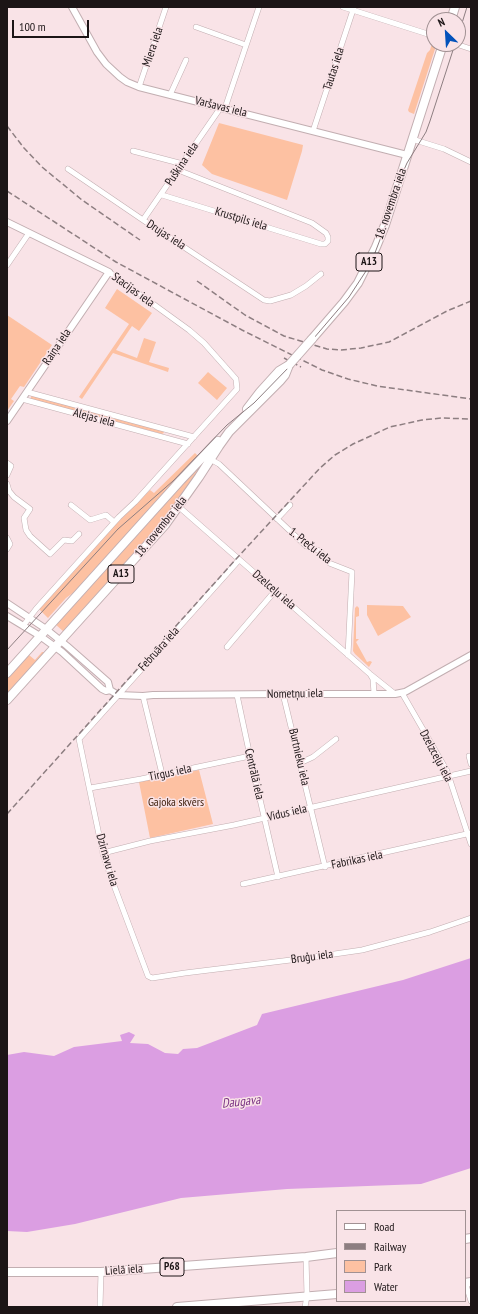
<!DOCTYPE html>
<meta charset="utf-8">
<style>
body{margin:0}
#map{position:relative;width:478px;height:1314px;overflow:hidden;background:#f9e3e7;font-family:"PT Sans Narrow",sans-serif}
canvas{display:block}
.frame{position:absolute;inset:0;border:8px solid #1c1516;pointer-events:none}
.legend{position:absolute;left:336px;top:1210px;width:130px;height:92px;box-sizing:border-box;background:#f9e3e7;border:1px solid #a19193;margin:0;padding:5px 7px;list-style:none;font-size:12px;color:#1c1516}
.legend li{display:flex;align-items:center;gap:8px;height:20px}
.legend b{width:20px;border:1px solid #a19193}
.north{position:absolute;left:426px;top:12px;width:40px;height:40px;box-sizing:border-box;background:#f9e3e7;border:1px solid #a19193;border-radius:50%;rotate:335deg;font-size:11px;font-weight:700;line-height:16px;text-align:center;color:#1c1516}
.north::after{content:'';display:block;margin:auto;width:14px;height:18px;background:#0352bb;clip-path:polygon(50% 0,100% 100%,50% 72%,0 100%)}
.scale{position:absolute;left:12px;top:20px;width:77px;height:18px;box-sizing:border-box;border:2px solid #1c1516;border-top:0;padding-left:5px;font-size:12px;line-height:14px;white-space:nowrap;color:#1c1516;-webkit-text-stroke:3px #f9e3e7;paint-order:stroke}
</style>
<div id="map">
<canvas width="478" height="1314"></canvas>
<div class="frame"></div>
<ul class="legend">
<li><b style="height:5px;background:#fff"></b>Road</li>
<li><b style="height:5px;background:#8d7e81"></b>Railway</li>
<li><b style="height:11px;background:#fdc1a2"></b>Park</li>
<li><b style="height:11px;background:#db9ee2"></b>Water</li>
</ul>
<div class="north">N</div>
<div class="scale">100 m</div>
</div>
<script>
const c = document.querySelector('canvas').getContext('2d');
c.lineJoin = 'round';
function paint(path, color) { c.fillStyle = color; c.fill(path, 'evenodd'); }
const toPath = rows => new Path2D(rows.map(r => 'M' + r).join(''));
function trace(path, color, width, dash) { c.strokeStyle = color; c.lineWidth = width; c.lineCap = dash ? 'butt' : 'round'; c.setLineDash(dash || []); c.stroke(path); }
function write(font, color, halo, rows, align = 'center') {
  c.font = font + ' "PT Sans Narrow",sans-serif'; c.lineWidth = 3; c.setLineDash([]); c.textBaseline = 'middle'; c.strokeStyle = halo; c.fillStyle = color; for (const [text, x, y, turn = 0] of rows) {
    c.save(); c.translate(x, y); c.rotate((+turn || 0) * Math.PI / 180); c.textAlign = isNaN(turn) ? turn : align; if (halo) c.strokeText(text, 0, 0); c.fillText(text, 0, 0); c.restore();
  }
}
const green = toPath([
 [433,40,436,45,435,49,414,114,409,112,408,110,427,53,430,50],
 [219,123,303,145,302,151,287,200,212,174,202,165],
 [117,289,152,313,139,331,132,326,116,350,137,358,144,338,156,342,149,362,169,368,168,372,113,353,82,399,79,397,129,324,105,308],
 [7,315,52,345,24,387,20,386,11,399,14,401,7,411],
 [208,372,227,388,217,400,198,383],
 [32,395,163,431,164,433,162,434,30,399],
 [195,453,199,457,77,590,66,598,48,618,39,609,115,525,150,490,154,493],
 [202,461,205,462,164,521,64,632,55,624],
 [367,605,403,606,411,617,378,636,367,615],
 [357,606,359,608,359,616,356,617,356,639,359,639,356,642,367,662,370,661,372,662,369,667,355,654,353,651,355,608],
 [35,646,36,648,29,655,35,660,42,652,46,652,7,696,7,677],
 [199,770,213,824,150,838,139,782]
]);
const water = toPath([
 [471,958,471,1168,421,1184,287,1189,181,1198,75,1224,27,1232,7,1231,7,1055,24,1052,54,1056,74,1047,122,1041,120,1035,129,1032,135,1035,130,1043,148,1044,165,1053,178,1054,183,1049,197,1048,257,1025,262,1014,403,980]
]);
const minor = toPath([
 [343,7,434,36],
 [196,27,246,45],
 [456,44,471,49],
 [139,87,166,7],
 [170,95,186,60],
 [225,108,259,7],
 [313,131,354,7],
 [412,139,444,149,471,162],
 [133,151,183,164],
 [68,169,143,220,264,300,270,301,291,295,306,286,321,274],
 [162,195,321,244,325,244,328,241,328,237,326,233,312,223,178,170],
 [143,220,221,107],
 [7,265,29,233],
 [27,392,194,437],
 [22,399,188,444],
 [210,459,219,464,306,546,320,551,329,563,352,572,348,655],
 [7,463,11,466,7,475],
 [7,484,9,491,14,497,30,509,24,518,26,530,30,536,50,554,64,540,72,541,79,534],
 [71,505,90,520,106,515,114,522],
 [178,506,370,674,395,694],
 [277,519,290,505],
 [7,538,10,544,7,549],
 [239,560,79,739,103,854,112,880,148,976,152,978,185,973,307,958,362,950,430,932,471,918],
 [23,626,36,609,119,517,135,502,237,389,236,379,204,343,189,330,109,272],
 [227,647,275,591],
 [370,674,373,679,374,693],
 [402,693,447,771,471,844],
 [283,694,325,867],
 [237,695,250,756,278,877],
 [143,696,162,774],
 [471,756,469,756,471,764],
 [300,763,313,757,336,739],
 [90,788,141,779,250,756],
 [103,853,150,841,234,825,471,771],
 [243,884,471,833],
 [465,1282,471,1301],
 [100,1307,101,1272],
 [305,1307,307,1296,306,1257]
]);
const tertiary = toPath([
 [72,7,97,52,106,64,120,77,127,82,139,87,407,155],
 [7,222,109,272,7,421],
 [7,603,46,629,67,646,108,682,110,690],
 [7,616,40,636,62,652,102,689,106,691,110,690,118,695,143,696,153,695,283,694,395,694,405,692,471,655]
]);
const primary = toPath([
 [451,20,455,7],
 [312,339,344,302,358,283,376,247,385,225,443,44],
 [247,409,260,392,279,371,289,365],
 [7,673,181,480,218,441],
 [7,700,165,525,199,477,219,446,229,432,280,381,285,375,289,365],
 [465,1239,471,1238],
 [7,1272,101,1272,306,1257,337,1253],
 [465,1283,471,1282],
 [177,1307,337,1294]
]);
const tram = toPath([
 [458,36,467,7],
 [7,650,118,529,173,481,227,425,254,403,290,366,349,297,366,271,373,258,386,224,403,172,407,163,426,132,430,121,455,44]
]);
const rail = toPath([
 [7,126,24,148,42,167,82,200,140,240],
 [7,191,116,262,242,330,322,370,348,379,377,386,471,399],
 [197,281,245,315,284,336,327,349,341,350,361,348,389,342,447,311,471,301],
 [284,358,301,367],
 [7,814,237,558,320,468,335,455,353,444,390,427,422,420,441,418,471,419]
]);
const primaryBridge = toPath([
 [289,365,312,339]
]);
const shields = [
 [369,262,26],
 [121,574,26],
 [172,1267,24]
];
const shieldNames = [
 ["A13",369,262],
 ["A13",121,574],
 ["P68",172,1267]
];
const streetNames = [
 ["Miera iela",153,47,-71],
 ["Tautas iela",334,69,-72],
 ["Varšavas iela",221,107,14],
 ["Puškina iela",182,164,-56],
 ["18. novembra iela",391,204,-71],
 ["Krustpils iela",241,219,17],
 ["Drujas iela",166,235,33],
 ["Stacijas iela",133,290,36],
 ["Raiņa iela",57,347,-56],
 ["Alejas iela",94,418,15],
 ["18. novembra iela",161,527,-51],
 ["1. Preču iela",310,546,38],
 ["Dzelceļu iela",274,590,41],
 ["Februāra iela",159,649,-48],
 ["Nometņu iela",295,694,-1],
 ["Dzelzceļu iela",436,756,62],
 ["Burtnieku iela",299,757,77],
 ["Tirgus iela",170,773,-12],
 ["Centrālā iela",254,774,77],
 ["Vidus iela",287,813,-13],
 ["Dzirnavu iela",107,860,74],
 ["Fabrikas iela",357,860,-12],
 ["Bruģu iela",312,957,-8],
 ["Lielā iela",124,1270,-4]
];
const parkNames = [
 ["Gajoka skvērs",176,803]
];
const waterNames = [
 ["Daugava",241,1102,-6]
];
paint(green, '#fdc1a2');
paint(water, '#db9ee2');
trace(minor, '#c2aeb1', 6);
trace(tertiary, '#c2aeb1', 8);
trace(primary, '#c2aeb1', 10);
trace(minor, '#fff', 5);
trace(tertiary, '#fff', 6);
trace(primary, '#fff', 8);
trace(tram, '#8d7e81', 1);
trace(rail, '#8d7e81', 1.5, [6, 3]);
trace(primaryBridge, '#c2aeb1', 10, []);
trace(primaryBridge, '#fff', 8);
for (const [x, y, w] of shields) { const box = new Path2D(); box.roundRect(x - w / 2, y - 9, w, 18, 3); c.fillStyle = '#f9e3e7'; c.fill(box); trace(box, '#1c1516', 1); }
write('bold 11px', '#1c1516', null, shieldNames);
write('12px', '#1c1516', '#f9e3e7', streetNames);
write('12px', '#41210e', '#f9e3e7', parkNames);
write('italic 13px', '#7b3484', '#f9e3e7', waterNames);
</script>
